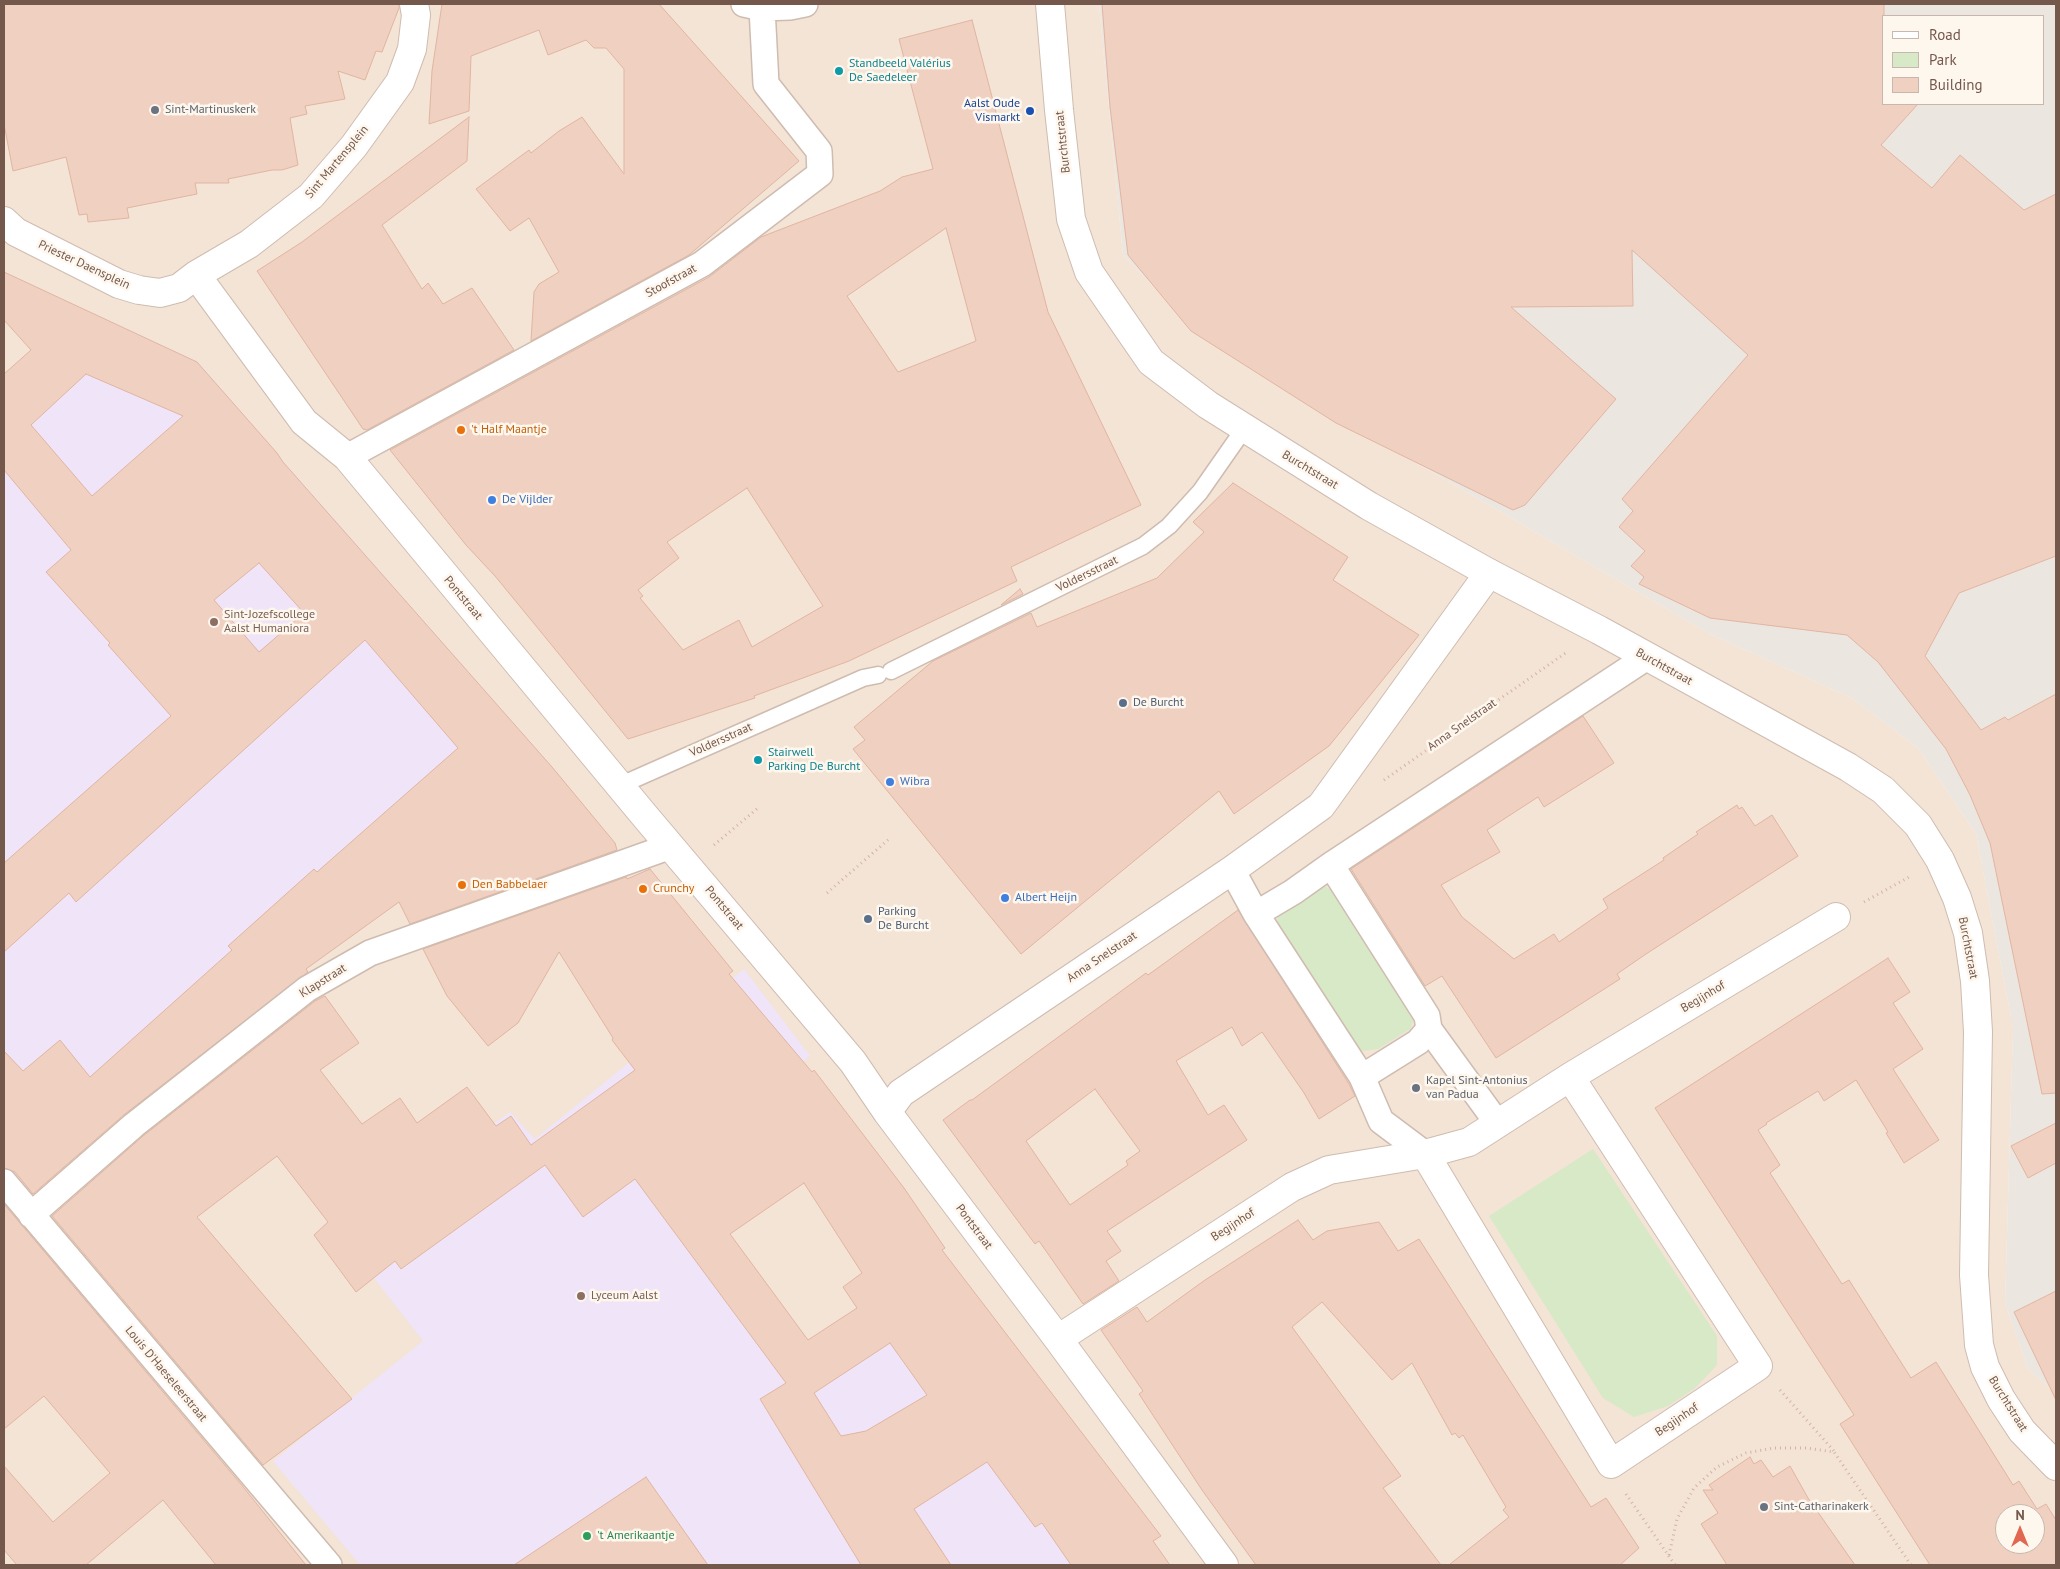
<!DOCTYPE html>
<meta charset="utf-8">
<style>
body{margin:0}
#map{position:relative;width:2060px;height:1569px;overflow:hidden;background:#fcf2e8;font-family:"PT Sans",sans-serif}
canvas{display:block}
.frame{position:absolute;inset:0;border:5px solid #75584c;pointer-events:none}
.legend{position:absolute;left:1882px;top:15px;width:162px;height:90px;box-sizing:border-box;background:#fef7ee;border:1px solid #c7b7ad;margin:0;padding:6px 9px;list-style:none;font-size:15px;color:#75584c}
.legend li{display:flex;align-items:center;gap:10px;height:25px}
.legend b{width:25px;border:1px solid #c7b7ad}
.north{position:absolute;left:1995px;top:1504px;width:50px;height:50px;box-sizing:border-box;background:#fef7ee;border:1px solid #c7b7ad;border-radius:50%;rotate:0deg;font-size:14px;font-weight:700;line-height:20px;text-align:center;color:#75584c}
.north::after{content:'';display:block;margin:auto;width:18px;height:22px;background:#e16751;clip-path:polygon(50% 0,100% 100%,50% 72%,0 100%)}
</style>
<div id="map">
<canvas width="2060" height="1569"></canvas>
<div class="frame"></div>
<ul class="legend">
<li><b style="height:6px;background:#fff"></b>Road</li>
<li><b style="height:14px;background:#d7e9c6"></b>Park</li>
<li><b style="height:14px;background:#f0d0c0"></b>Building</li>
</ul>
<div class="north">N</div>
</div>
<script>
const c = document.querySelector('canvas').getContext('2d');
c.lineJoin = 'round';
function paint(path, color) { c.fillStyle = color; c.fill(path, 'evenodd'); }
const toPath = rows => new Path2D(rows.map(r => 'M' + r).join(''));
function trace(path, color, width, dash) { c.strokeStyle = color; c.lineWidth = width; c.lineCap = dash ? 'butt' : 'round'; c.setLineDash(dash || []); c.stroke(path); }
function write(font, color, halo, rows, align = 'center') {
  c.font = font + ' "PT Sans",sans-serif'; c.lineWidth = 5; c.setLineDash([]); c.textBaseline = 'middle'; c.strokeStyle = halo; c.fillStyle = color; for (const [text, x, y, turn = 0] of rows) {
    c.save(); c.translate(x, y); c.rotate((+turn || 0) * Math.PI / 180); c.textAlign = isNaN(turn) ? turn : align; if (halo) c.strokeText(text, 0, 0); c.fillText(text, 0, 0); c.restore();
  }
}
const residential = toPath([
 [4,4,1099,4,1123,255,1204,339,1710,634,1852,698,1918,748,1976,834,2013,1028,2005,1303,2028,1369,2056,1393,2056,1565,4,1565],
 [2005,1514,2035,1514,2035,1544,2005,1544]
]);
const industrial = toPath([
 [1099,4,2056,4,2056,1393,2028,1369,2005,1303,2013,1028,1976,834,1918,748,1852,698,1710,634,1204,339,1123,255],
 [1884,16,2044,16,2044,104,1884,104]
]);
const education = toPath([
 [30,284,198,362,243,414,234,421,253,427,554,769,396,904,115,1108,60,1040,23,1071,4,1051,4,374,31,350,10,327],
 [744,969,810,1056,678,1166,811,1346,936,1252,1159,1533,1111,1565,360,1565,273,1461,423,1341,339,1233,510,1112,535,1139]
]);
const green = toPath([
 [1317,885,1324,886,1334,891,1414,1019,1410,1029,1378,1049,1364,1051,1354,1047,1281,932,1277,922,1279,911],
 [1593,1149,1717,1336,1717,1365,1694,1389,1668,1406,1634,1417,1603,1398,1489,1216]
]);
const building = toPath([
 [4,4,399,4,399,8,382,52,376,51,365,80,338,71,345,99,305,106,307,114,290,118,298,165,282,170,272,170,228,179,229,183,195,183,197,194,127,208,129,218,88,222,87,214,79,215,66,157,13,171,4,124,4,4],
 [442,4,659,4,799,161,689,255,531,341,534,292,539,284,559,272,529,218,510,231,476,189,529,150,531,153,559,131,582,117,624,174,624,69,606,48,594,48,586,40,548,55,539,30,471,56,469,111,429,124,432,71,442,4],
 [1102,4,1884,4,1884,104,1918,104,1881,145,1932,188,1960,155,2024,210,2056,194,2056,556,1959,593,1925,656,1981,730,2005,717,2008,720,2056,694,2056,1093,2042,1094,1990,843,1970,795,1946,749,1878,662,1847,635,1710,618,1639,584,1644,577,1631,566,1645,551,1619,527,1633,511,1622,499,1748,355,1632,250,1633,306,1511,307,1616,399,1525,505,1513,510,1336,423,1191,331,1128,255,1110,107,1102,4],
 [972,20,1048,312,1141,505,1011,567,1017,581,849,661,754,696,755,698,628,739,550,643,495,576,466,545,390,450,709,277,761,237,880,191,902,177,933,169,899,39,972,20],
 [946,228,976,341,898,372,847,296,946,228],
 [747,488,823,606,752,647,739,620,683,650,640,598,643,596,638,590,679,558,667,542,747,488],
 [469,117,467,161,382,225,422,289,428,283,443,304,472,288,514,350,367,430,363,429,257,271,302,242,469,117],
 [4,272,197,362,277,453,283,462,552,767,615,843,617,850,410,924,399,902,306,969,308,972,125,1114,33,1194,15,1172,4,1168,4,1051,23,1071,60,1040,90,1077,232,950,228,946,314,869,317,872,458,748,365,640,76,902,69,893,4,952,4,863,171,716,108,645,110,643,46,572,71,550,4,470,4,374,31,350,4,320,4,272],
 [86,374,183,416,92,496,31,425,86,374],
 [259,563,304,613,259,652,214,600,259,563],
 [1233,483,1348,557,1333,580,1419,635,1329,746,1234,814,1219,791,1021,954,853,749,865,740,854,727,933,661,1031,613,1037,627,1157,578,1204,532,1193,522,1233,483],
 [1020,589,1023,594,1001,605,1020,589],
 [1583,716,1614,763,1544,807,1538,797,1487,830,1500,852,1441,885,1462,917,1514,959,1554,934,1559,942,1608,908,1603,899,1664,860,1663,858,1698,834,1696,832,1737,805,1739,809,1742,807,1755,826,1772,815,1798,856,1646,954,1617,974,1620,979,1496,1058,1442,976,1425,986,1351,869,1583,716],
 [650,869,733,971,729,974,812,1072,814,1070,904,1188,945,1248,942,1250,1161,1536,1153,1541,1170,1565,1071,1565,1042,1523,1035,1527,987,1462,914,1509,951,1565,861,1565,760,1399,786,1383,635,1179,583,1217,545,1165,401,1269,395,1261,356,1292,314,1235,328,1222,277,1156,197,1217,352,1399,263,1465,52,1216,143,1136,315,1001,325,996,359,1043,320,1070,362,1124,400,1098,417,1123,467,1087,496,1126,511,1116,531,1145,635,1070,612,1040,613,1038,559,952,518,1023,488,1046,447,996,423,949,626,877,627,879,650,869],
 [804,1183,862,1273,843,1287,857,1308,808,1340,730,1234,804,1183],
 [890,1343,927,1395,866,1431,841,1436,814,1393,890,1343],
 [1238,910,1349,1084,1355,1096,1319,1119,1304,1093,1262,1032,1242,1046,1232,1027,1176,1061,1208,1115,1224,1105,1247,1140,1107,1231,1121,1251,1106,1261,1119,1281,1083,1304,1039,1241,1035,1244,943,1120,970,1100,972,1100,1146,973,1148,975,1238,910],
 [1095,1089,1140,1151,1126,1161,1128,1165,1070,1205,1026,1141,1095,1089],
 [1888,958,1910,992,1893,1003,1923,1049,1893,1069,1939,1140,1904,1163,1886,1133,1888,1132,1856,1080,1824,1101,1818,1091,1766,1123,1767,1124,1758,1130,1780,1165,1770,1173,1842,1284,1849,1280,1911,1378,1936,1362,2013,1485,2019,1481,2037,1509,2046,1504,2056,1520,2056,1565,1930,1565,1840,1424,1854,1415,1655,1108,1888,958],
 [2005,1514,2035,1514,2035,1544,2005,1544,2005,1514],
 [2056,1123,2056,1163,2028,1178,2011,1146,2056,1123],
 [4,1204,240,1483,306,1565,216,1565,163,1500,86,1565,17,1565,4,1550,4,1466,53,1522,110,1473,44,1396,4,1429,4,1204],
 [1298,1220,1313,1240,1327,1231,1379,1222,1398,1251,1419,1239,1591,1507,1606,1498,1639,1548,1620,1565,1449,1565,1509,1517,1503,1510,1506,1507,1463,1435,1459,1438,1455,1433,1452,1435,1412,1363,1392,1380,1322,1302,1292,1327,1401,1476,1383,1488,1441,1565,1256,1565,1202,1490,1139,1394,1143,1391,1101,1330,1137,1307,1147,1322,1205,1280,1298,1220],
 [2056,1291,2056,1400,2014,1312,2056,1291],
 [1750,1457,1754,1464,1761,1460,1773,1477,1790,1466,1808,1498,1855,1565,1727,1565,1701,1524,1718,1513,1703,1490,1713,1490,1709,1485,1750,1457],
 [646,1477,708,1565,514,1565,646,1477]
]);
const path = toPath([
 [775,749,783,758],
 [1384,780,1567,652],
 [714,845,758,808],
 [827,893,889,839],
 [1864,902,1911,876],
 [1780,1390,1834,1451],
 [1626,1494,1675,1565],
 [1669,1555,1677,1519,1694,1488,1717,1467,1746,1453,1774,1448,1806,1448,1834,1452,1911,1565]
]);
const service = toPath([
 [891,671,1143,546,1169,526,1200,492,1244,429],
 [621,785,863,678,878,675]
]);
const pedestrian = toPath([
 [744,4,762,8,790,7,805,4],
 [347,457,702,264,820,174,819,151,766,84,762,8],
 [1331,865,1647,657],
 [1232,870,1256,914,1293,892,1331,865,1427,1016,1429,1029,1418,1042,1362,1077,1256,914],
 [1429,1029,1498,1124],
 [1362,1077,1381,1121,1425,1154],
 [4,1182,329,1565],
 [31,1215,134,1125,307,989,370,953,671,846]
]);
const minor = toPath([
 [4,221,16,232,119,284,139,290,160,293,179,288,196,275,249,244,311,196,354,146,400,82,412,49,416,15,414,4],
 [196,275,304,422,347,457,644,815,853,1062,887,1112,1058,1339,1224,1565],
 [887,1112,901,1093,1232,870,1321,806,1489,573],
 [1425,1154,1611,1464,1758,1366,1570,1077],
 [1058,1339,1292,1187,1329,1170,1425,1154,1469,1142,1570,1077,1836,917]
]);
const tertiary = toPath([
 [1050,4,1059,110,1071,219,1089,272,1151,362,1208,405,1369,506,1489,573,1599,630,1848,767,1883,790,1918,825,1940,860,1957,898,1968,933,1975,981,1978,1032,1974,1275,1979,1345,1985,1367,2001,1399,2022,1431,2056,1466]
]);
const markers = [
 [839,71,5,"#0f9aa8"],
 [155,110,5,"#6b7280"],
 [1030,111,5,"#1a4fb4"],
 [461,430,5,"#e8710a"],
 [492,500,5,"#3f7fe0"],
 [214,622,5,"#8d6e63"],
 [1123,703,5,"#5c6f8a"],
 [758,760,5,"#0f9aa8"],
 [890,782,5,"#3f7fe0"],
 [462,885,5,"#e8710a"],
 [643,889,5,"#e8710a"],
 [1005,898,5,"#3f7fe0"],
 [868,919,5,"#5c6f8a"],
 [1416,1088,5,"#6b7280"],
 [581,1296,5,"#8d6e63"],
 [1764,1507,5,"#6b7280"],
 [587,1536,5,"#2e9e5b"]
];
const cultureNames = [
 ["Standbeeld Valérius",849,64],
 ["De Saedeleer",849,78],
 ["Stairwell",768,753],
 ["Parking De Burcht",768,767]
];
const transitNames = [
 ["Aalst Oude",1020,104],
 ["Vismarkt",1020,118]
];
const worshipNames = [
 ["Sint-Martinuskerk",165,110],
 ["Kapel Sint-Antonius",1426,1081],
 ["van Padua",1426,1095],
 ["Sint-Catharinakerk",1774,1507]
];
const streetNames = [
 ["Burchtstraat",1063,142,-96],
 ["Sint Martensplein",337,162,-50],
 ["Priester Daensplein",84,265,25],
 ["Stoofstraat",671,281,-29],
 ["Burchtstraat",1310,470,31],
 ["Voldersstraat",1087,574,-26],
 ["Pontstraat",463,598,50],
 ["Burchtstraat",1664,667,29],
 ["Anna Snelstraat",1462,725,-35],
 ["Voldersstraat",721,740,-24],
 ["Pontstraat",724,908,50],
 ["Burchtstraat",1968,948,79],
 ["Anna Snelstraat",1102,957,-34],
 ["Klapstraat",323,981,-32],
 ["Begijnhof",1703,997,-31],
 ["Begijnhof",1233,1225,-33],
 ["Pontstraat",974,1227,53],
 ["Louis D'Haeseleerstraat",166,1374,50],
 ["Burchtstraat",2008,1404,58],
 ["Begijnhof",1677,1420,-34]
];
const foodNames = [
 ["'t Half Maantje",471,430],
 ["Den Babbelaer",472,885],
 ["Crunchy",653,889]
];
const shopNames = [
 ["De Vijlder",502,500],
 ["Wibra",900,782],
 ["Albert Heijn",1015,898]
];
const educationNames = [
 ["Sint-Jozefscollege",224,615],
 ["Aalst Humaniora",224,629],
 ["Lyceum Aalst",591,1296]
];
const serviceNames = [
 ["De Burcht",1133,703],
 ["Parking",878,912],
 ["De Burcht",878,926]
];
const leisureNames = [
 ["'t Amerikaantje",597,1536]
];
paint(residential, '#f3e4d6');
paint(industrial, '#ece6e1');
paint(education, '#efe4f8');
paint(green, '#d7e9c6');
paint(building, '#f0d0c0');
trace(building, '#e2b5a1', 1);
trace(service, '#cfbcb0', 19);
trace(pedestrian, '#cfbcb0', 28);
trace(minor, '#cfbcb0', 30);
trace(tertiary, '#cfbcb0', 30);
trace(path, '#d5b3a3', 3, [1, 4]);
trace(service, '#fff', 16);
trace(pedestrian, '#fff', 25);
trace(minor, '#fff', 28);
trace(tertiary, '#fff', 28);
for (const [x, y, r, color] of markers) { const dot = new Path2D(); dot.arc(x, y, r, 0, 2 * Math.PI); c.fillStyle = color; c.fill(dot); trace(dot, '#fef7ee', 2); }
write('12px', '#0d838f', '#fef7ee', cultureNames, 'left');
write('12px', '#164399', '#fef7ee', transitNames, 'right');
write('12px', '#5b616d', '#fef7ee', worshipNames, 'left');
write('12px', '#75584c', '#fef7ee', streetNames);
write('12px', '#c56008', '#fef7ee', foodNames, 'left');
write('12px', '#366cbe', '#fef7ee', shopNames, 'left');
write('12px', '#785e54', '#fef7ee', educationNames, 'left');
write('12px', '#4e5e75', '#fef7ee', serviceNames, 'left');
write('12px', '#27864d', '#fef7ee', leisureNames, 'left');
</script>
